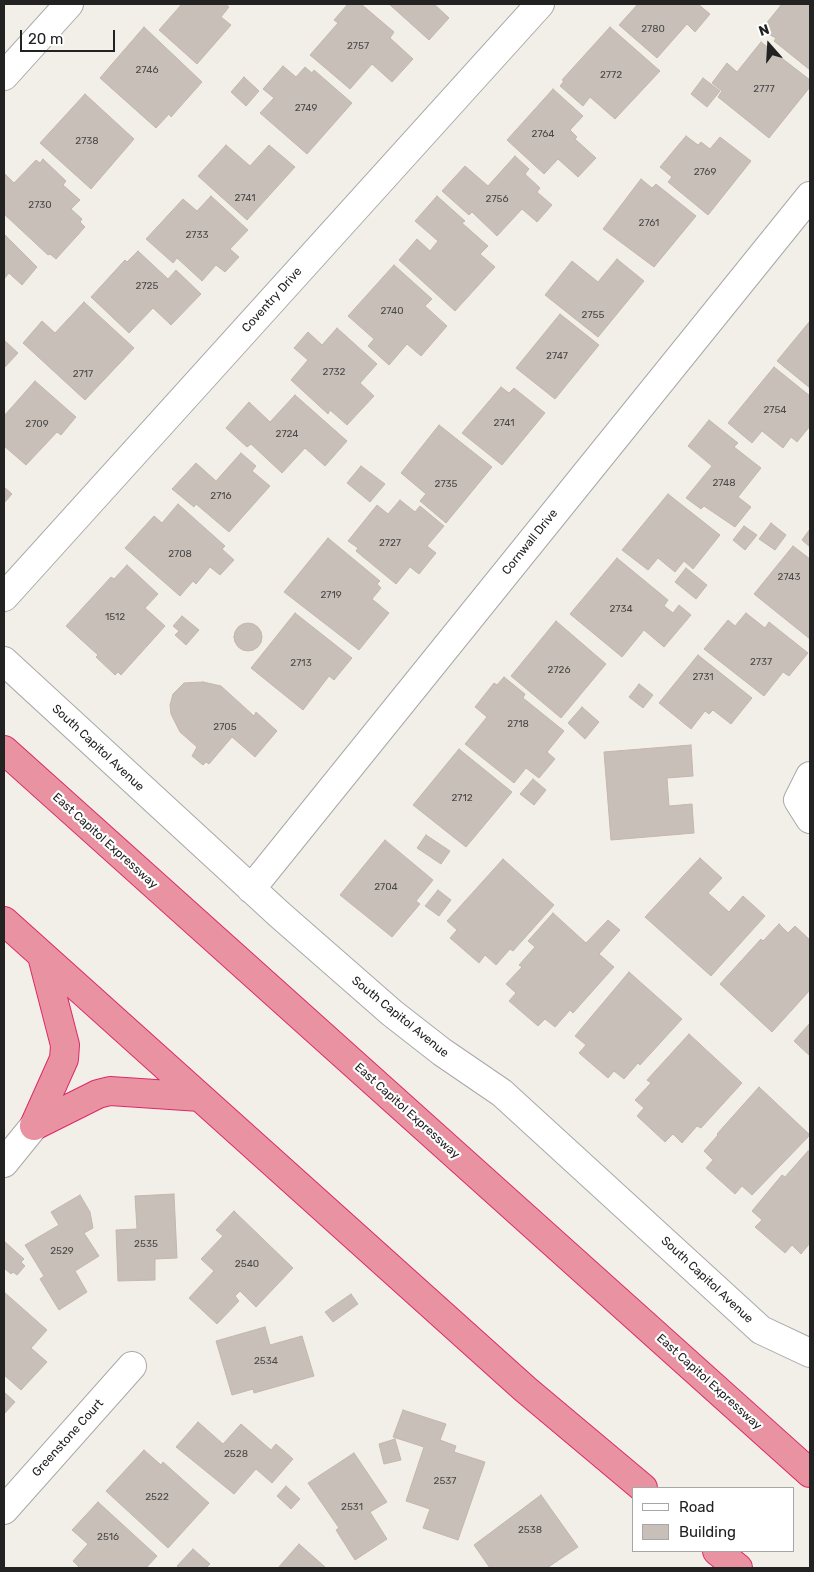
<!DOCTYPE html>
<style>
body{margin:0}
#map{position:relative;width:814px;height:1572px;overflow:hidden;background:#f2efe9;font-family:Rubik,sans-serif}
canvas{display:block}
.frame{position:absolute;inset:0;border:5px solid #222;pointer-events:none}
.legend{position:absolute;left:632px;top:1487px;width:162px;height:65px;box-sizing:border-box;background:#fff;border:1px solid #a7a7a7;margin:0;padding:6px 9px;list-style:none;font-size:15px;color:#222}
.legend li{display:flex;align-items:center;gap:10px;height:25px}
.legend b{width:25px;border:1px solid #a7a7a7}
.north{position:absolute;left:744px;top:20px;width:50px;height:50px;-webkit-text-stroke:4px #fff;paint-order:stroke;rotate:341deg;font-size:14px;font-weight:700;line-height:20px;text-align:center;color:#222}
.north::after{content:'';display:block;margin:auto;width:18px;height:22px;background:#222;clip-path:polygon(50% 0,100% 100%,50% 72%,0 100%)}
.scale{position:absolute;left:20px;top:30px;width:95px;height:22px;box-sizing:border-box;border:2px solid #222;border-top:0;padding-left:6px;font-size:15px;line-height:18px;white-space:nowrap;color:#222;-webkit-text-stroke:4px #fff;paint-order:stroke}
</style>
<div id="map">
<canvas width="814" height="1572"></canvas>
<div class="frame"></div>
<ul class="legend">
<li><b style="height:6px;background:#fff"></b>Road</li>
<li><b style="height:14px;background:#c7bfb8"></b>Building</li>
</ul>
<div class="north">N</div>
<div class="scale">20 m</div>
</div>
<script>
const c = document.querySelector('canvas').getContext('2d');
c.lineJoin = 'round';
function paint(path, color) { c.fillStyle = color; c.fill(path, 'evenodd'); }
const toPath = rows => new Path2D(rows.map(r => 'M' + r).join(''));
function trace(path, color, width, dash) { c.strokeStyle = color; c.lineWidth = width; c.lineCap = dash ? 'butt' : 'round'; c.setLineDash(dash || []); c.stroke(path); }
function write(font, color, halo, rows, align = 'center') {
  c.font = font + ' Rubik,sans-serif'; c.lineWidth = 4.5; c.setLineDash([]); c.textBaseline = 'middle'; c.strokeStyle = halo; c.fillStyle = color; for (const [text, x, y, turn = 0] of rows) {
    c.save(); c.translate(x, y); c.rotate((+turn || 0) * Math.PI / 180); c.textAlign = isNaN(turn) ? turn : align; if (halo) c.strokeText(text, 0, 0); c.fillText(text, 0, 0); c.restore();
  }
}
const building = toPath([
 [182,4,225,4,229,7,221,17,231,25,197,64,159,30,182,4],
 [348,4,361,4,394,32,390,38,413,59,392,82,372,64,350,89,310,55,338,23,334,20,348,4],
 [389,4,434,4,449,18,429,40,389,4],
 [638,4,698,4,710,14,695,32,687,24,657,58,619,25,638,4],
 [782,4,810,4,810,70,774,41,776,38,761,30,782,4],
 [144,27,202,82,171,117,169,114,156,128,100,78,144,27],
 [610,27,660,71,615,119,590,97,583,106,560,86,564,81,562,80,610,27],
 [761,42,810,80,810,87,769,138,718,97,722,91,712,83,727,63,737,72,761,42],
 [283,66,296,77,305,67,312,73,314,70,352,103,307,154,260,113,274,98,263,89,283,66],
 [244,77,259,91,246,106,231,92,244,77],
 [703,78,720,91,707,107,691,94,703,78],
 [553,89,583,116,570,130,577,137,575,139,596,158,578,177,558,159,544,174,507,140,553,89],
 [85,94,134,139,91,189,40,143,85,94],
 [686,136,698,145,701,142,710,149,720,137,751,161,708,215,668,182,672,177,660,167,686,136],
 [226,145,250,166,269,145,295,167,247,220,198,176,226,145],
 [515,156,529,169,525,174,540,188,537,192,552,205,537,222,522,209,497,236,472,212,469,215,442,191,465,166,488,186,515,156],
 [43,159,66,181,63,185,80,200,71,209,82,219,80,222,85,227,56,259,50,254,48,255,4,214,4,173,14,183,36,160,40,163,43,159],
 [641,179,652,188,656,184,696,216,654,267,603,229,641,179],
 [211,196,248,230,230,249,239,257,225,272,216,265,202,281,177,258,173,263,146,239,183,199,197,211,211,196],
 [437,196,465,221,462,223,488,246,480,254,495,267,455,311,399,260,417,239,430,251,438,241,415,221,437,196],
 [4,234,37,267,22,285,9,273,4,279,4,234],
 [138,251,168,279,176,270,201,294,171,325,153,308,129,333,91,297,125,260,127,262,138,251],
 [617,259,644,281,598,337,545,295,572,261,598,282,617,259],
 [394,265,432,299,425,306,447,326,421,356,407,344,389,365,368,346,374,339,348,316,394,265],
 [84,302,134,348,85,400,23,343,42,321,55,333,84,302],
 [560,314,599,345,555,399,516,368,560,314],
 [810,321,810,388,777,361,810,321],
 [337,328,377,364,360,383,374,396,347,425,330,410,328,414,291,380,308,360,294,348,308,332,322,345,337,328],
 [4,340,18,353,4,368,4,340],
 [774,367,810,396,810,426,797,442,791,437,783,448,762,431,752,443,728,423,774,367],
 [35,381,76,417,61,435,57,432,26,465,4,446,4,416,35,381],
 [501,387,509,393,514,388,545,413,502,465,462,433,501,387],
 [295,395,347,441,325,466,305,448,282,473,251,444,247,447,226,428,249,402,270,422,295,395],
 [709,420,738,443,734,447,761,468,738,497,751,507,735,527,704,506,701,509,686,498,712,466,688,446,709,420],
 [439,425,492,467,446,523,420,501,426,494,401,473,439,425],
 [241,453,256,466,252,471,270,486,229,532,196,504,194,507,172,489,196,463,216,481,241,453],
 [361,466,385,484,370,502,347,483,361,466],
 [4,487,12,494,4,503,4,487],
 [668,494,720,535,693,569,684,561,675,572,658,558,648,570,622,550,668,494],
 [400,500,415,512,420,506,444,526,427,546,436,553,419,574,410,567,396,584,356,551,358,548,348,541,377,505,388,514,400,500],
 [178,504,225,546,222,549,234,560,220,575,210,567,196,584,193,581,180,596,125,548,154,516,162,523,178,504],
 [771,523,786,535,775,550,759,539,771,523],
 [744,526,757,535,745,550,733,540,744,526],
 [810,529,810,547,802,540,810,529],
 [328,538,380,581,377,584,381,588,372,599,389,613,359,650,284,592,328,538],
 [793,546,810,559,810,639,754,594,793,546],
 [617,558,668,600,664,606,673,613,679,605,691,615,664,647,644,630,622,657,570,614,617,558],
 [127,565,158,594,145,608,165,626,121,675,118,672,115,675,96,657,98,655,66,626,111,577,114,579,127,565],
 [686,568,707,585,696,599,675,582,686,568],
 [295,613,352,658,334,680,329,676,303,710,251,668,295,613],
 [746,613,765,628,769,622,808,653,789,676,783,672,764,696,704,649,728,620,735,626,746,613],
 [182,616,199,630,186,645,175,635,179,631,173,626,182,616],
 [556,621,606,664,561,718,511,676,556,621],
 '234 637a14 14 0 1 1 28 0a14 14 0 1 1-28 0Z',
 [698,655,752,698,731,724,713,710,709,714,705,711,691,729,659,703,698,655],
 [504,677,525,694,523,698,564,731,547,752,555,759,539,778,526,768,514,783,465,744,487,717,475,707,494,683,497,685,504,677],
 [203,682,221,686,254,716,256,712,277,731,255,757,232,737,209,764,206,762,203,765,192,756,197,747,180,732,171,714,170,705,173,694,184,683,203,682],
 [639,684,653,695,643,708,629,697,639,684],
 [582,707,599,722,585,739,568,723,582,707],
 [691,745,693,776,667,778,669,806,692,804,694,833,611,840,604,752,691,745],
 [459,749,512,792,466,847,413,805,459,749],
 [533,779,546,790,534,805,520,794,533,779],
 [426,835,450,851,441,864,417,848,426,835],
 [385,840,433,880,416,901,420,904,392,937,340,895,385,840],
 [700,858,722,878,708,893,729,912,743,896,765,916,711,976,645,917,700,858],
 [503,859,554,905,513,951,510,949,496,965,485,955,479,963,450,938,457,930,447,921,503,859],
 [438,890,451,900,439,916,425,906,438,890],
 [553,913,586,943,608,920,620,930,599,954,614,967,573,1013,570,1010,555,1027,545,1019,538,1026,509,1001,516,993,506,984,522,967,519,965,535,947,528,941,553,913],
 [779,924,788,933,795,926,810,940,810,990,772,1032,720,984,761,939,763,941,779,924],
 [629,972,682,1019,640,1065,638,1063,624,1079,614,1071,608,1078,579,1053,586,1045,575,1036,629,972],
 [810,1023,810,1056,794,1041,810,1023],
 [689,1034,742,1083,701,1128,697,1126,682,1143,673,1134,665,1142,637,1116,644,1108,635,1100,651,1083,647,1080,689,1034],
 [759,1087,810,1135,752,1195,742,1186,735,1194,706,1168,713,1160,704,1151,718,1135,717,1134,759,1087],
 [808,1151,810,1152,810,1243,801,1254,792,1245,785,1253,755,1227,762,1220,752,1211,782,1175,785,1177,808,1151],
 [174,1194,177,1258,155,1259,155,1280,118,1281,116,1230,137,1229,135,1196,174,1194],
 [80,1195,90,1212,93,1228,84,1233,99,1256,75,1271,87,1292,59,1310,40,1279,44,1276,25,1245,59,1225,51,1212,80,1195],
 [234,1211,293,1268,256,1307,240,1291,235,1296,239,1301,217,1324,189,1298,214,1271,201,1259,223,1236,216,1230,234,1211],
 [4,1241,24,1259,21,1262,25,1266,17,1275,13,1272,11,1274,4,1268,4,1241],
 [4,1292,47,1330,31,1348,47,1362,21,1390,4,1375,4,1292],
 [351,1294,358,1304,333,1322,325,1312,351,1294],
 [265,1327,270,1345,302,1336,314,1376,254,1393,253,1389,232,1395,216,1341,265,1327],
 [4,1392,15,1402,4,1414,4,1392],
 [403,1410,446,1424,440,1440,456,1446,454,1452,485,1462,458,1540,423,1528,430,1509,406,1501,424,1447,393,1437,403,1410],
 [198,1422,223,1444,241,1424,271,1450,276,1444,293,1459,272,1483,256,1469,234,1494,176,1447,198,1422],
 [395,1439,401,1460,384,1464,379,1444,395,1439],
 [144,1450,161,1465,163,1462,209,1503,168,1548,106,1491,144,1450],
 [354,1453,387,1502,370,1512,387,1539,355,1560,336,1530,339,1528,308,1483,354,1453],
 [286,1486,300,1499,291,1509,277,1496,286,1486],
 [541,1495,578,1547,547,1568,490,1568,474,1545,541,1495],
 [98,1502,157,1556,146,1568,80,1568,73,1561,88,1544,72,1530,98,1502],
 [299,1544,325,1567,324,1568,278,1568,299,1544],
 [193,1549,210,1564,206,1568,180,1568,177,1566,193,1549]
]);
const minor = toPath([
 [4,76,69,4],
 [4,597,540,4],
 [4,661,280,915,392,1013,442,1052,502,1093,761,1330,810,1353],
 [810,776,798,800,810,819],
 [251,889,810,196],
 [4,1163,34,1126],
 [4,1510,132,1366]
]);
const highway = toPath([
 [4,750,810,1473],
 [4,921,525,1389,643,1488],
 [34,1126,64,1059,65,1045,42,956],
 [34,1126,98,1094,110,1091,200,1097],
 [717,1551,738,1568]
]);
const numberNames = [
 ["2780",653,29],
 ["2757",358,46],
 ["2746",147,70],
 ["2772",611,75],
 ["2777",764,89],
 ["2749",306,108],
 ["2764",543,134],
 ["2738",87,141],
 ["2769",705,172],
 ["2741",245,198],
 ["2756",497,199],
 ["2730",40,205],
 ["2761",649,223],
 ["2733",197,235],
 ["2725",147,286],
 ["2740",392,311],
 ["2755",593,315],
 ["2747",557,356],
 ["2732",334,372],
 ["2717",83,374],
 ["2754",775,410],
 ["2741",504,423],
 ["2709",37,424],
 ["2724",287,434],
 ["2748",724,483],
 ["2735",446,484],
 ["2716",221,496],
 ["2727",390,543],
 ["2708",180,554],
 ["2743",789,577],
 ["2719",331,595],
 ["2734",621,609],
 ["1512",115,617],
 ["2737",761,662],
 ["2713",301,663],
 ["2726",559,670],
 ["2731",703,677],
 ["2718",518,724],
 ["2705",225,727],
 ["2712",462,798],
 ["2704",386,887],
 ["2535",146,1244],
 ["2529",62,1251],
 ["2540",247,1264],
 ["2534",266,1361],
 ["2528",236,1454],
 ["2537",445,1481],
 ["2522",157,1497],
 ["2531",352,1507],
 ["2538",530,1530],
 ["2516",108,1537]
];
const streetNames = [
 ["Coventry Drive",272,300,-48],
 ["Cornwall Drive",530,542,-51],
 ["South Capitol Avenue",98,748,43],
 ["East Capitol Expressway",105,841,42],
 ["South Capitol Avenue",400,1017,39],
 ["East Capitol Expressway",407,1111,42],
 ["South Capitol Avenue",707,1280,43],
 ["East Capitol Expressway",709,1382,42],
 ["Greenstone Court",68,1438,-48]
];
paint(building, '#c7bfb8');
trace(building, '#c4b6ab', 1);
trace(minor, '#a9a9a9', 30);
trace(highway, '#dc2a67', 30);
trace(minor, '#fff', 28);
trace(highway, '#e892a2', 28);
write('10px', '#4b4948', null, numberNames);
write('12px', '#222', '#fff', streetNames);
</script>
